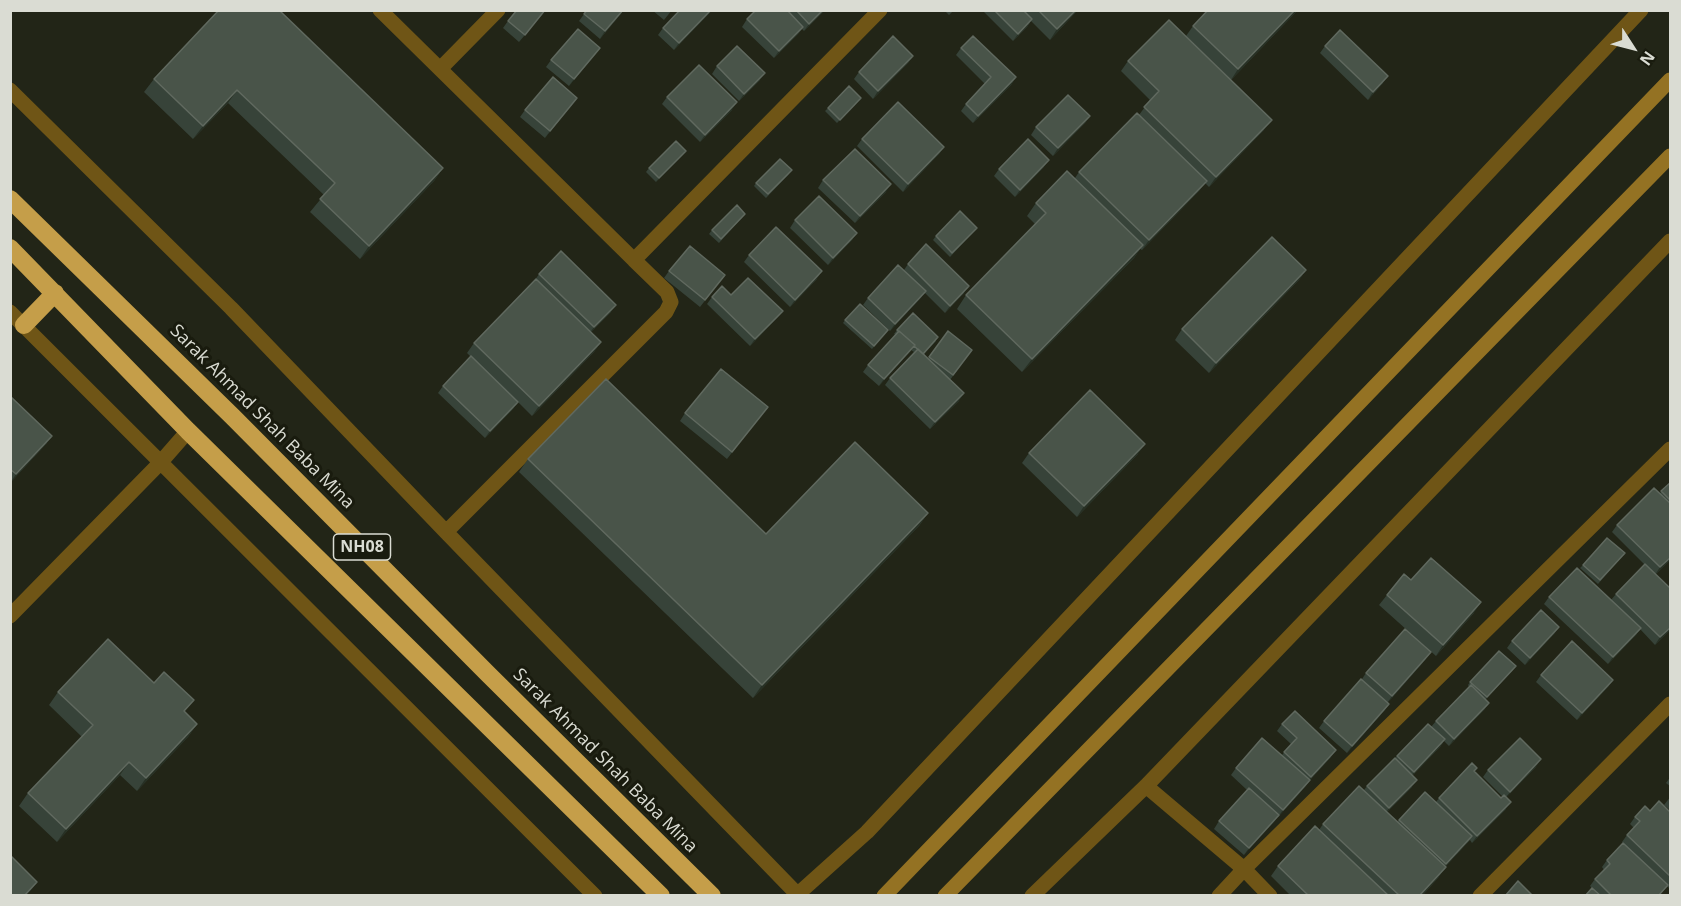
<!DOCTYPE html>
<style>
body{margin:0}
#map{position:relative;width:1681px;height:906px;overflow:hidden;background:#222517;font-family:"Open Sans",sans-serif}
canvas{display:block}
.frame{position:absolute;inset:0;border:12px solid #dadcd3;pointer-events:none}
.north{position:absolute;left:1603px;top:18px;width:60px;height:60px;-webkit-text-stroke:4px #191b0e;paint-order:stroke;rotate:126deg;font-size:16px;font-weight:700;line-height:24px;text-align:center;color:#dadcd3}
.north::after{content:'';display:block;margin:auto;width:21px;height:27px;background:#dadcd3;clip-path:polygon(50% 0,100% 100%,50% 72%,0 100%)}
</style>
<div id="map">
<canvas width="1681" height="906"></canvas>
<div class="frame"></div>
<div class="north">N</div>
</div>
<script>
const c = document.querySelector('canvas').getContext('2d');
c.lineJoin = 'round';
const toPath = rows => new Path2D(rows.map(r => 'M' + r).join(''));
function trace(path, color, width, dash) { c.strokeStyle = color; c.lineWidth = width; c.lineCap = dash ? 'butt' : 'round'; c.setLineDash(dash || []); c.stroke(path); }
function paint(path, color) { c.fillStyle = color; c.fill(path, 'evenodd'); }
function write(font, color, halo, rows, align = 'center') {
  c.font = font + ' "Open Sans",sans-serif'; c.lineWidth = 6; c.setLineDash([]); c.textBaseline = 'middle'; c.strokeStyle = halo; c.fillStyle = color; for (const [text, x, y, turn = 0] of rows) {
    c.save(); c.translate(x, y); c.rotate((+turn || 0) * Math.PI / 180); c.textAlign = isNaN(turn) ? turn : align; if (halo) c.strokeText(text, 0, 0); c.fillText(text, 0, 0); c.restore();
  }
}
const street = toPath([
 [380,10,634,260],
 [440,69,498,10],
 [10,90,231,308,446,532,799,896],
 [10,312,595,896],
 [446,532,666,312,671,302,667,292,634,260,880,10],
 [10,616,160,463,188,431],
 [1146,786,1244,869,1270,896],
 [798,894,867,832,1641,10],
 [1032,896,1146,786,1670,241],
 [1219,896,1244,869,1670,449],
 [1480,896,1670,704]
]);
const secondary = toPath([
 [884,896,1670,80],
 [945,896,1670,156]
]);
const highway = toPath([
 [10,199,233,417,488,674,712,896],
 [10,248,188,431,661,896],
 [24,325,55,293]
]);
const wall = toPath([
 [219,10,443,168,434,181,360,259,310,212,324,195,228,103,193,139,144,92,154,79],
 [546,10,519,42,503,28,508,21],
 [587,10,624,10,600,39,579,21],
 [652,10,672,10,664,20],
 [680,10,712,10,674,50,658,35,663,28],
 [756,10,825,10,804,31,802,29,798,34,774,58,742,27,747,19],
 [944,10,954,10,949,15],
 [982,10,1078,10,1050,40,1031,21,1027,27,1013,41],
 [1298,10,1231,80,1186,36,1193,26],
 [1325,46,1383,83,1368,100,1320,53],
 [600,48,569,86,546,67,551,60],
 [961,48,1016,77,1011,85,973,123,961,111,966,104,985,84,956,55],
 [913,56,908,63,873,99,854,79,859,72],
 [1128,61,1264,130,1209,187,1205,183,1199,191,1142,250,1140,249,1134,258,1022,372,957,309,966,295,1035,224,1027,216,1036,203,1075,178,1079,172,1139,115,1150,100,1121,71],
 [717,66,760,80,739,101,712,74],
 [667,97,732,110,700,142,662,104],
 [577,98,545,138,520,117,525,110],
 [861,98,837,123,825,111,828,108],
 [1090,116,1085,123,1053,156,1031,135,1036,127],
 [862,139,944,147,939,154,903,192,857,146],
 [686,151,656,182,646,172,649,168],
 [1044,167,1015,197,994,176,999,169],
 [789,174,766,198,754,186,756,183],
 [823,180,886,192,855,223,818,188],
 [745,214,719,243,709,234,712,230],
 [795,220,857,233,852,240,828,265,790,228],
 [977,228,950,257,933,240,936,236],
 [749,255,817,279,790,307,744,262],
 [908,264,964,293,945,313,925,293,890,331,863,305,868,298,904,270],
 [1306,270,1299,280,1209,373,1175,340,1182,329],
 [669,271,725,275,700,307,664,278],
 [539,274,611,312,591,332,601,342,594,352,532,416,518,402,513,409,485,438,438,393,443,386,471,357,467,353,474,343,535,280],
 [731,295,783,311,777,318,750,346,707,304,712,297],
 [845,320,888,330,872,349,843,323],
 [897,330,936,341,924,354,928,359,948,331,972,350,950,380,959,401,930,429,885,385,890,378,914,352,911,350,879,386,863,372,868,365,896,335,894,334],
 [10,396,47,443,11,482,10,481],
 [768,407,727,459,680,421,685,413],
 [1029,453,1138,454,1077,517,1022,463],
 [528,459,766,534,928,513,919,526,753,698,519,472],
 [1671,482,1671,559,1655,575,1612,532,1617,525,1660,493],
 [1625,553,1598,584,1580,568,1583,565],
 [1411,580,1474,613,1436,656,1379,605,1387,595],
 [1671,589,1671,629,1655,645,1640,629,1636,635,1608,664,1544,604,1549,597,1611,600,1616,594],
 [1559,627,1554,634,1525,665,1507,648,1512,641],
 [1426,659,1388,702,1389,704,1384,711,1347,753,1319,728,1324,721,1362,679,1366,673],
 [1513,670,1485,700,1489,703,1484,710,1449,746,1444,741,1440,747,1412,776,1412,787,1387,812,1397,822,1399,820,1436,802,1439,798,1477,768,1474,772,1501,798,1503,797,1483,777,1488,770,1536,767,1506,797,1506,809,1472,843,1470,840,1445,867,1438,878,1422,896,1291,896,1271,876,1278,866,1319,830,1323,824,1364,790,1367,786,1397,756,1431,727,1436,721,1469,687,1468,685,1470,682],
 [1541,675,1613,680,1608,687,1577,720,1536,682],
 [58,692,185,713,197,724,188,737,137,791,120,775,57,842,19,806,28,793,82,737,49,705],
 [1282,724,1331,757,1310,780,1305,787,1278,817,1277,816,1244,855,1214,829,1219,821,1247,790,1231,775,1236,768,1282,755,1291,744,1277,731],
 [1671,776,1671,787,1666,783],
 [1671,796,1671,811,1664,805],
 [1650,811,1671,813,1671,886,1669,888,1667,886,1659,896,1585,896,1592,888,1590,886,1595,879,1604,870,1602,867,1607,860,1623,843,1622,842,1627,835,1634,828,1630,824,1635,817]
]);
const shadedWall = toPath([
 [623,10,624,10,600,39,605,31],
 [711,10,712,10,710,13,674,50,679,43],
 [823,10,825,10,804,31,809,24],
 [1076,10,1078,10,1050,40,1057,29],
 [1295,10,1298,10,1231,80,1238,69],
 [1032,19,1027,27,1013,41,1018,34],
 [803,27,798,34,774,58,779,51],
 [600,48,595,55,569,86,574,79],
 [913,56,908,63,873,99,878,91],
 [765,73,760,80,739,101,744,94],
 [1388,76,1383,83,1368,100,1373,92],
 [1016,77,1011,85,973,123,978,116],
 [237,90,228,103,193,139,203,126],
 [577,98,572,105,545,138,550,131],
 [737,102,732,110,700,142,705,135],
 [1090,116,1085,123,1053,156,1058,148],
 [1272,120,1264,130,1209,187,1216,177],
 [944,147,939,154,903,192,908,184],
 [686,151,683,155,656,182,659,178],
 [1049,160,1044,167,1015,197,1020,190],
 [443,168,434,181,360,259,369,246],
 [1207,181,1199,191,1142,250,1149,240],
 [891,184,886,192,855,223,860,216],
 [857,233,852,240,828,265,833,258],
 [1143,245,1134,258,1022,372,1032,359],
 [1306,270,1299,280,1209,373,1216,363],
 [822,271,817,279,790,307,795,300],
 [969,286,964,293,945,313,950,306],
 [926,291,921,298,890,331,895,324],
 [616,305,611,312,589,334,594,327],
 [783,311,777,318,750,346,755,339],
 [601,342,594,352,532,416,539,406],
 [915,345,910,352,879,386,884,379],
 [964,393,959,401,930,429,935,422],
 [518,402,513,409,485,438,490,431],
 [52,436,47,443,11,482,16,474],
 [1145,444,1138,454,1077,517,1084,506],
 [928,513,919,526,753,698,762,685],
 [1671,557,1671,559,1655,575,1660,567],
 [1481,602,1474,613,1436,656,1443,645],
 [1559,627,1554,634,1525,665,1530,658],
 [1671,627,1671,629,1655,645,1660,637],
 [1641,628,1636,635,1608,664,1613,657],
 [1431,652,1426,659,1387,704,1392,696],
 [1613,680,1608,687,1577,720,1582,713],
 [1489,703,1484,710,1449,746,1454,739],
 [1389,704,1384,711,1347,753,1352,746],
 [197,724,188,737,137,791,146,778],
 [1445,739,1440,747,1409,779,1414,772],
 [1336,750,1331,757,1306,784,1311,777],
 [1541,759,1536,767,1505,799,1510,792],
 [129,762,120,775,57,842,66,829],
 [1310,780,1305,787,1278,817,1283,810],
 [1417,780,1412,787,1384,815,1389,808],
 [1511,802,1506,809,1472,843,1477,836],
 [1279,815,1274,822,1244,855,1249,848],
 [1472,836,1467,843,1441,872,1446,864],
 [1446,867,1438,878,1422,896,1419,896],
 [37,882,32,889,26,896,24,896]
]);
const building = toPath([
 [219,10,279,10,443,168,369,246,320,199,335,183,237,90,203,126,154,79,219,10],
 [517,10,545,10,525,35,508,21,517,10],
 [587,10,623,10,605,31,584,14,587,10],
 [680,10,711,10,679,43,663,28,680,10],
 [756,10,787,10,803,27,779,51,747,19,756,10],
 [796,10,823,10,809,24,796,10],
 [994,10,1023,10,1032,19,1018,34,994,10],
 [1038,10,1076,10,1057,29,1038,10],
 [1208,10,1295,10,1238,69,1193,26,1208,10],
 [1169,20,1272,120,1216,177,1144,107,1159,91,1128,61,1169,20],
 [578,29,600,48,574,79,551,60,578,29],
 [1340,30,1388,76,1373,92,1325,46,1340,30],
 [893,36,913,56,878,91,859,72,893,36],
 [973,36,1016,77,978,116,966,104,991,77,961,48,973,36],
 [737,46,765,73,744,94,717,66,737,46],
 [699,65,737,102,705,135,667,97,699,65],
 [553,77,577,98,550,131,525,110,553,77],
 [849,86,861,98,840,120,828,108,849,86],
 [1068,95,1090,116,1058,148,1036,127,1068,95],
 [898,102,944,147,908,184,862,139,898,102],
 [1137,113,1207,181,1149,240,1079,172,1137,113],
 [1028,139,1049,160,1020,190,999,169,1028,139],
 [676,141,686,151,659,178,649,168,676,141],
 [855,149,891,184,860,216,823,180,855,149],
 [780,159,792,170,768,194,756,183,780,159],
 [1067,171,1143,245,1032,359,966,295,1046,213,1036,203,1067,171],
 [819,196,857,233,833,258,795,220,819,196],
 [737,205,745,214,721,239,712,230,737,205],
 [960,211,977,228,952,253,936,236,960,211],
 [776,227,822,271,795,300,749,255,776,227],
 [1272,237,1306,270,1216,363,1182,329,1272,237],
 [926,244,969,286,950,306,908,264,926,244],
 [690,246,725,275,705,300,669,271,690,246],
 [561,251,616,305,594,327,539,274,561,251],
 [898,265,926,291,895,324,868,298,898,265],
 [748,278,783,311,755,339,712,297,722,286,731,295,748,278],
 [536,279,601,342,539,406,474,343,536,279],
 [860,304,888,330,874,346,845,320,860,304],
 [913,313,938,337,923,354,914,346,915,345,899,331,899,332,897,330,913,313],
 [899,331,915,345,884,379,868,365,899,331],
 [948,331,972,350,953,375,929,357,948,331],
 [918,349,964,393,935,422,890,378,918,349],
 [471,356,518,402,490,431,443,386,471,356],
 [721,369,768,407,732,452,685,413,721,369],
 [606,379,766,534,855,442,928,513,762,685,528,459,606,379],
 [1090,390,1145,444,1084,506,1029,453,1090,390],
 [10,396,52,436,16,474,10,469,10,396],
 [1671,482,1671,501,1661,491,1671,482],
 [1654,488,1671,504,1671,557,1660,567,1617,525,1654,488],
 [1607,538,1625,553,1600,580,1583,565,1607,538],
 [1431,558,1481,602,1443,645,1387,595,1404,574,1411,580,1431,558],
 [1645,564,1671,589,1671,627,1660,637,1616,594,1645,564],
 [1577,568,1641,628,1613,657,1549,597,1577,568],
 [1541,610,1559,627,1530,658,1512,641,1541,610],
 [1405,629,1431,652,1392,696,1366,673,1405,629],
 [108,639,154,683,164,672,194,700,184,711,197,724,146,778,129,762,66,829,28,793,93,725,58,692,108,639],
 [1572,641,1613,680,1582,713,1541,675,1572,641],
 [1499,651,1516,666,1487,697,1470,682,1499,651],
 [1361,679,1389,704,1352,746,1324,721,1361,679],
 [1471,685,1489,703,1454,739,1436,721,1471,685],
 [1295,711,1336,750,1311,777,1284,752,1297,738,1282,724,1295,711],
 [1428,724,1445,739,1414,772,1397,756,1428,724],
 [1262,738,1310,780,1283,810,1236,768,1262,738],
 [1520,738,1541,759,1510,792,1488,770,1520,738],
 [1395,758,1417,780,1389,808,1367,786,1395,758],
 [1472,763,1477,768,1474,771,1501,798,1504,795,1511,802,1477,836,1439,798,1472,763],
 [1359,786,1446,867,1419,896,1400,896,1323,824,1359,786],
 [1249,788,1279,815,1249,848,1219,821,1249,788],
 [1425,792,1472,836,1446,864,1399,820,1425,792],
 [1659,801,1671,813,1671,877,1627,835,1640,821,1635,817,1645,806,1650,811,1659,801],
 [1315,826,1389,896,1309,896,1278,866,1315,826],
 [1623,843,1668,885,1658,896,1612,896,1595,879,1610,864,1607,860,1623,843],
 [10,855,37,882,24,896,10,896,10,855],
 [1518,881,1533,896,1505,896,1518,881],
 [1592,888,1601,896,1585,896,1592,888]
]);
const shields = [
 [362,547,57]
];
const shieldNames = [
 ["NH08",362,547]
];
const streetNames = [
 ["Sarak Ahmad Shah Baba Mina",262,417,45],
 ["Sarak Ahmad Shah Baba Mina",605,761,45]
];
trace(street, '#6f5516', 15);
trace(secondary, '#947223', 15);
trace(highway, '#c59e49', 18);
paint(wall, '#374339');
paint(shadedWall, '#273024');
paint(building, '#495449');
trace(building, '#60695f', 1.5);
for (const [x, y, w] of shields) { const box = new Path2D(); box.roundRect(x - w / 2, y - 13, w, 26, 4.5); c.fillStyle = '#191b0e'; c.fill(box); trace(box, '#dadcd3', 1.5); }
write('bold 16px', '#dadcd3', null, shieldNames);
write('18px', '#dadcd3', '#191b0e', streetNames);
</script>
